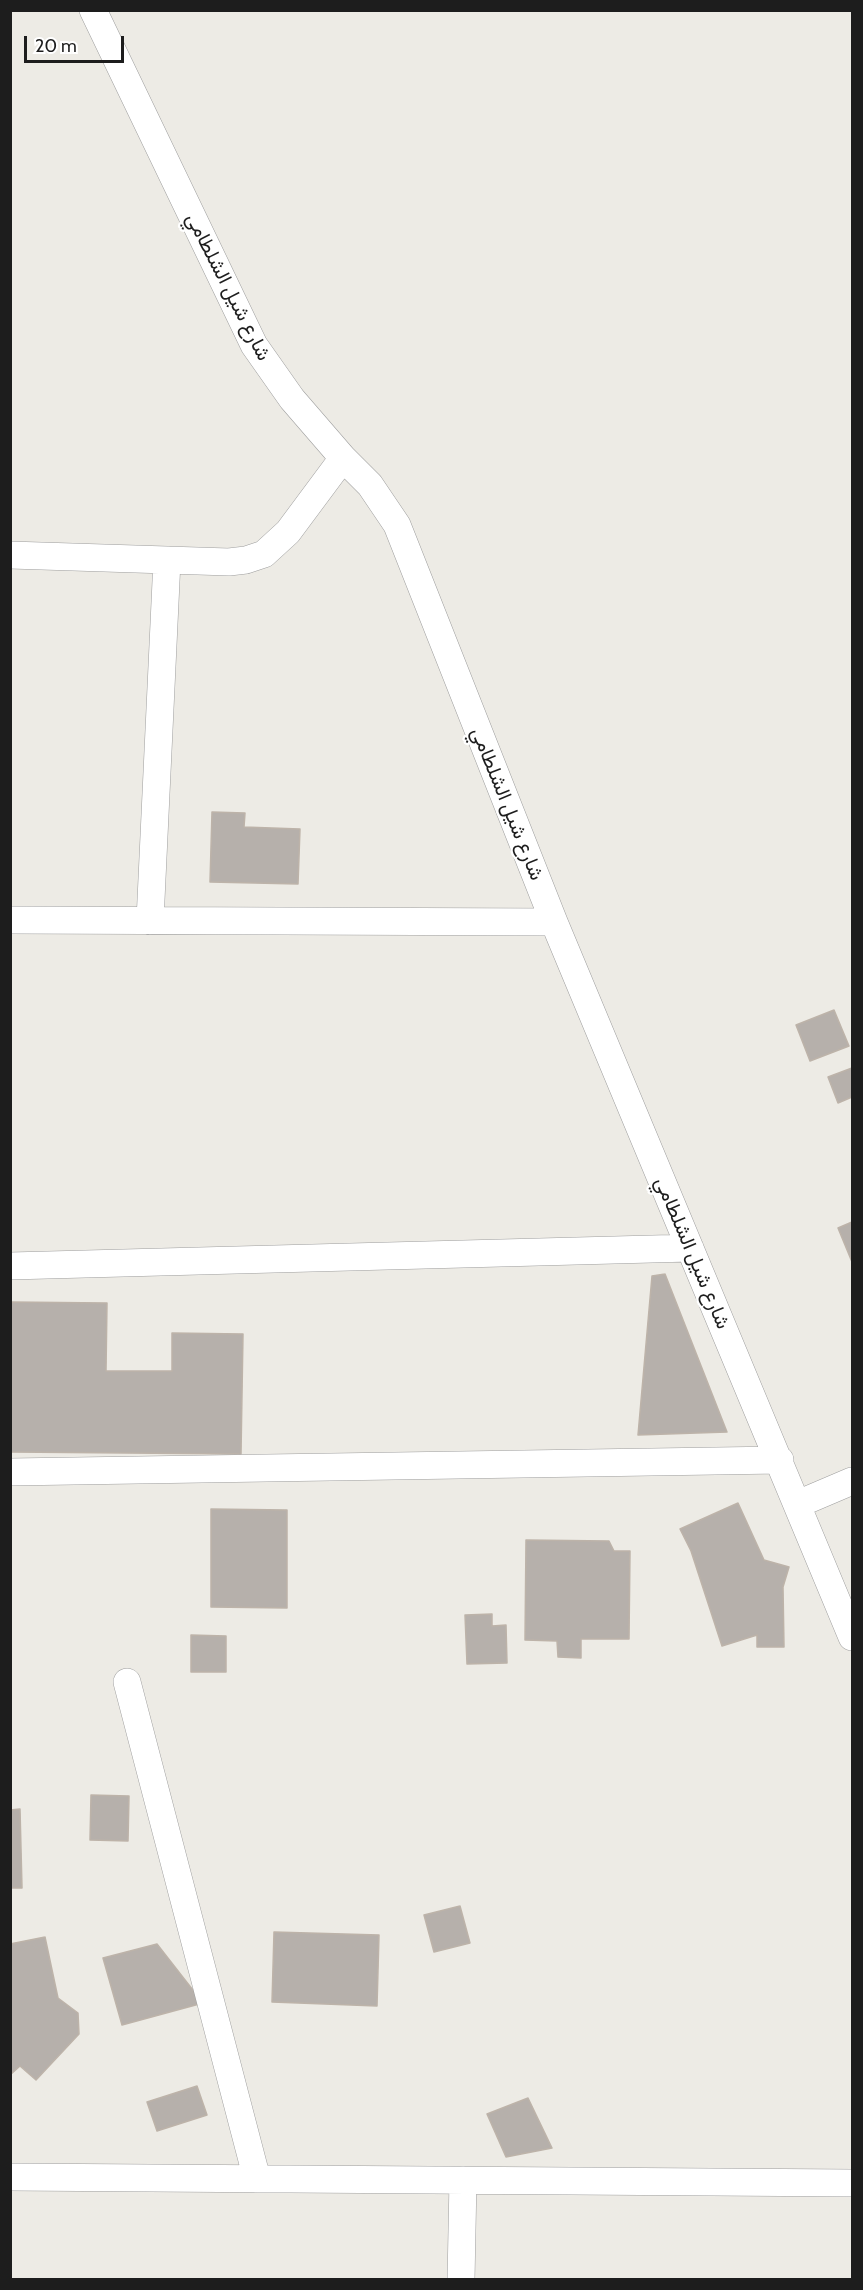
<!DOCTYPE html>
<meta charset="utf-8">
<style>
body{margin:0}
#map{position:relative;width:863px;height:2290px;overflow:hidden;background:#edebe5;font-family:Cabin,sans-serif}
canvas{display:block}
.frame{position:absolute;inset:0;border:12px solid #1d1d1d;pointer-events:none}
.scale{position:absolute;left:24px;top:36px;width:100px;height:27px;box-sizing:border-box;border:3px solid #1d1d1d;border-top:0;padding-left:8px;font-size:18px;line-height:21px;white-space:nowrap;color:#1d1d1d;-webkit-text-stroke:4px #fff;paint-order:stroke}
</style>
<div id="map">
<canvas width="863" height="2290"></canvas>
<div class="frame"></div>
<div class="scale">20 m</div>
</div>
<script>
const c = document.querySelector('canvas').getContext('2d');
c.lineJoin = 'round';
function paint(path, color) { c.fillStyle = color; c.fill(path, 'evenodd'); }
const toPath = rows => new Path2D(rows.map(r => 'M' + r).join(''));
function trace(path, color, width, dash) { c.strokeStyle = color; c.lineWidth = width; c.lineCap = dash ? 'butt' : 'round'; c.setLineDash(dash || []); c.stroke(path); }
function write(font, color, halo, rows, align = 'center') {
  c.font = font + ' Cabin,Vazirmatn,sans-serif'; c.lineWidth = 4.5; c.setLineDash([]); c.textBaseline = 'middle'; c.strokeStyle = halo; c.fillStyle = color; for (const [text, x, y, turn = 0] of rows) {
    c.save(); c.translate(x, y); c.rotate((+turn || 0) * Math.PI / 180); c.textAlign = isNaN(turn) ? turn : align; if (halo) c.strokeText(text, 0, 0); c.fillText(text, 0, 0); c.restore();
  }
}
const building = toPath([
 [212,812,245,813,244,827,300,829,298,884,210,882,212,812],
 [834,1010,849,1046,810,1061,796,1025,834,1010],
 [852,1068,852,1097,838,1103,828,1077,852,1068],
 [852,1222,852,1262,838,1228,852,1222],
 [665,1274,727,1432,638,1435,652,1276,665,1274],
 [10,1302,107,1303,106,1371,172,1371,172,1333,243,1334,241,1454,10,1452,10,1302],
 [738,1503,764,1560,789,1567,783,1587,784,1647,757,1647,757,1635,722,1646,691,1551,680,1529,738,1503],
 [211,1509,287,1510,287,1608,211,1607,211,1509],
 [526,1540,609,1541,614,1551,630,1551,629,1639,581,1639,581,1658,558,1657,557,1641,525,1640,526,1540],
 [492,1614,492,1626,506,1625,507,1663,467,1664,465,1615,492,1614],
 [191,1635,226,1636,226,1672,191,1672,191,1635],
 [91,1795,129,1796,128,1841,90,1840,91,1795],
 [20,1809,22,1888,10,1888,10,1810,20,1809],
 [460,1906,470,1943,434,1952,424,1915,460,1906],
 [274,1932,379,1935,377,2006,272,2002,274,1932],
 [45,1937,58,1998,78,2013,79,2034,36,2080,20,2066,10,2075,10,1944,45,1937],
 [157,1944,203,2003,122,2025,103,1958,157,1944],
 [197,2086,207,2115,157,2131,147,2102,197,2086],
 [528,2098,552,2148,506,2157,487,2114,528,2098]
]);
const minor = toPath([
 [93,10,254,345,292,399,343,458,370,485,397,525,554,922,852,1637],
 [10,555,167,560,229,562,246,560,264,554,288,532,343,458],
 [10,920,554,922],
 [150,921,167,560],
 [10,1266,690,1248],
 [10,1472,780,1460],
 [798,1504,852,1481],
 [127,1682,257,2179],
 [10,2177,852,2183],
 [461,2280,463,2180]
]);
const streetNames = [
 ["شارع شيل الشلطامي",228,287,63],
 ["شارع شيل الشلطامي",507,804,68],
 ["شارع شيل الشلطامي",692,1253,67]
];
paint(building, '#b6b0ab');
trace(building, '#bdb3a9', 1.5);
trace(minor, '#9e9e9e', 28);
trace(minor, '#fff', 27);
write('20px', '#1d1d1d', '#fff', streetNames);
</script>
